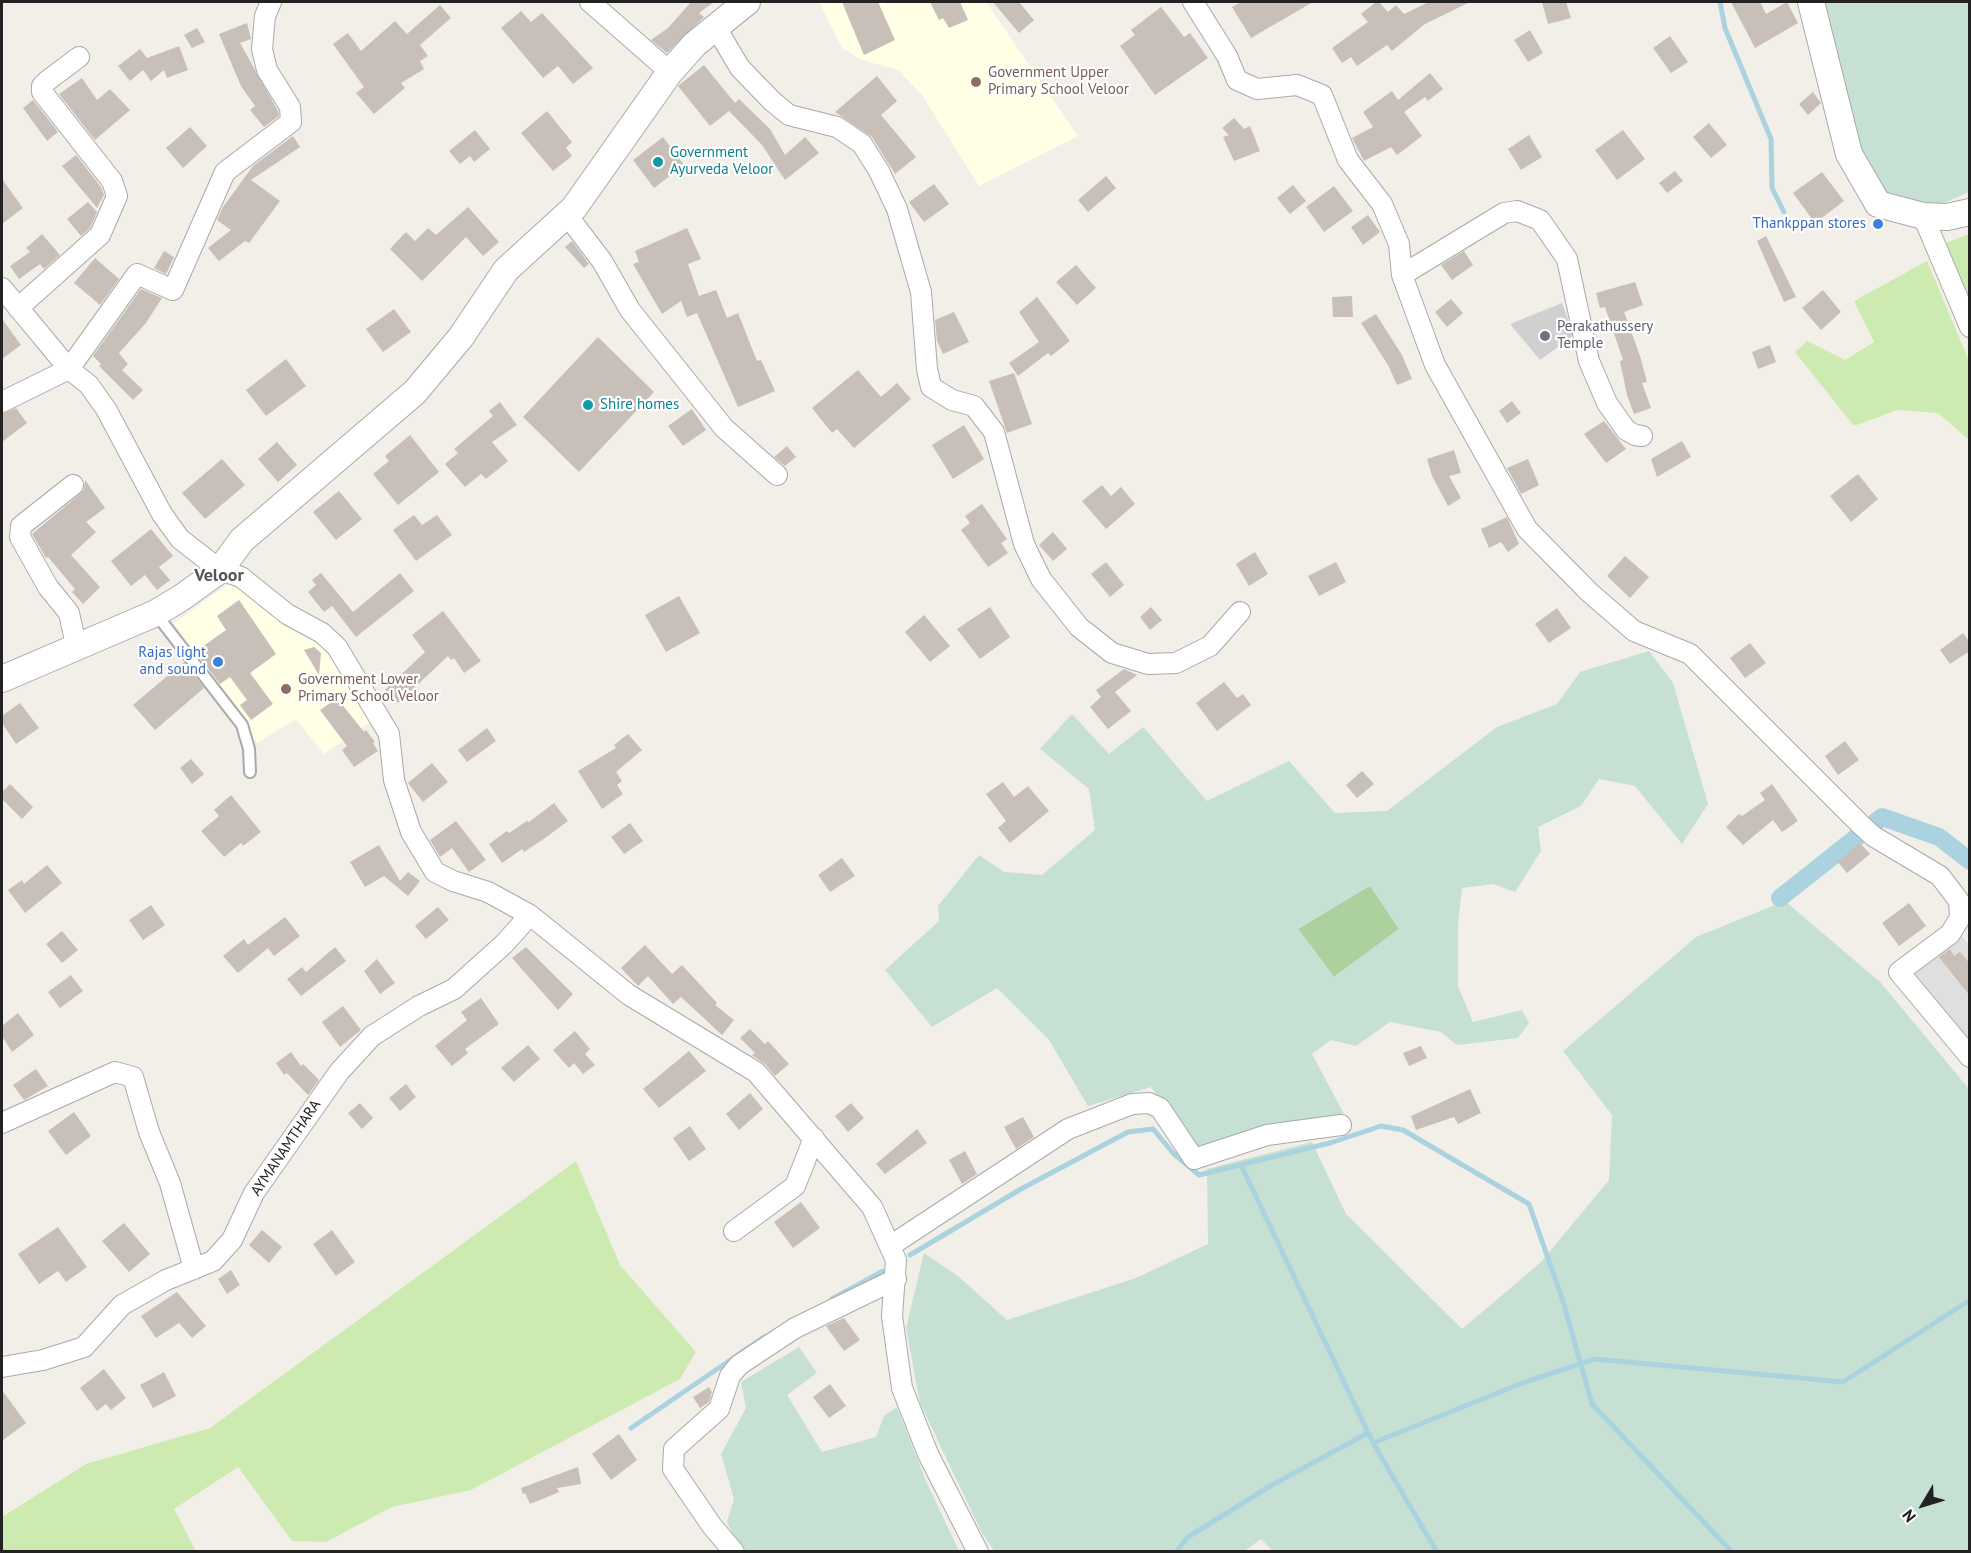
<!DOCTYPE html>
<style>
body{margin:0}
#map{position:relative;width:1971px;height:1553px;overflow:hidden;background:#f2efe9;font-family:"PT Sans",sans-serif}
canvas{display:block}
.frame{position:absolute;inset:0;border:3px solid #222;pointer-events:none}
.north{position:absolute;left:1893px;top:1475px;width:60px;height:60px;-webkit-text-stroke:4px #fff;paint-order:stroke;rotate:232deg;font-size:16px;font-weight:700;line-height:24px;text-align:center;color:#222}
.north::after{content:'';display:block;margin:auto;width:21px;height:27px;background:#222;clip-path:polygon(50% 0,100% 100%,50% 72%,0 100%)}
</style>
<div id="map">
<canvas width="1971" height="1553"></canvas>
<div class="frame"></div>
<div class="north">N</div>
</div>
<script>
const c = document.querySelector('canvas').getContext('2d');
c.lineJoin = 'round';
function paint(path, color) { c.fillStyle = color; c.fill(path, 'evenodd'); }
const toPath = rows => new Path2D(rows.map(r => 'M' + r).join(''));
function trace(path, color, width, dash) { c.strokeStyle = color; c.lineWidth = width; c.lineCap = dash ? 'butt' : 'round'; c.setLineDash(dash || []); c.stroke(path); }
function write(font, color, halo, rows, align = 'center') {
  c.font = font + ' "PT Sans",sans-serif'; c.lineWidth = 4.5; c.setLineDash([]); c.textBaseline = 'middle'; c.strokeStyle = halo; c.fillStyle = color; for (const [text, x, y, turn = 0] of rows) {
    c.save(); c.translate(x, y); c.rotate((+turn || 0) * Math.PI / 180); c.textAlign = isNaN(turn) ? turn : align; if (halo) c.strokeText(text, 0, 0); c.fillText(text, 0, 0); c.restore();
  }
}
const residential = toPath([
 [1962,936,1969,945,1969,1040,1910,971]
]);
const education = toPath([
 [819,2,986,2,1078,136,979,186,922,95,898,70,862,60,842,48],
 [234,580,285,625,313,637,335,660,373,720,324,754,296,719,257,743,174,623]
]);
const religious = toPath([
 [1562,303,1574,335,1540,360,1510,324]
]);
const grass = toPath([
 [1969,234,1969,304,1946,243],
 [1927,261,1969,361,1969,440,1938,413,1897,410,1854,426,1795,352,1807,341,1845,360,1874,342,1854,301],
 [576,1161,620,1265,696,1352,680,1379,471,1490,392,1507,326,1542,292,1541,238,1467,174,1509,196,1551,2,1551,2,1517,86,1464,210,1428]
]);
const forest = toPath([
 [1370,885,1399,929,1334,977,1298,929]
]);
const wetland = toPath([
 [1815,2,1969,2,1969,192,1937,206,1881,197,1859,152],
 [1649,651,1673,683,1708,804,1682,844,1635,786,1599,779,1581,806,1538,827,1541,851,1515,892,1493,884,1462,888,1458,924,1458,986,1473,1022,1522,1010,1529,1023,1518,1038,1457,1045,1441,1032,1390,1022,1356,1046,1331,1040,1312,1054,1344,1114,1266,1127,1198,1151,1151,1087,1088,1106,1049,1040,997,988,932,1027,885,970,939,921,938,906,979,855,1004,872,1042,875,1095,830,1089,789,1040,749,1072,714,1109,754,1143,727,1207,801,1289,761,1335,813,1387,811,1497,727,1557,704,1580,672],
 [1370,886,1399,929,1334,977,1298,929],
 [1785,901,1880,982,1969,1089,1969,1551,1274,1552,1261,1539,1243,1552,994,1551,981,1531,920,1403,906,1328,924,1253,958,1276,1007,1320,1136,1278,1208,1244,1207,1169,1312,1142,1346,1214,1462,1329,1540,1263,1609,1180,1612,1115,1563,1051,1696,937],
 [799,1347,817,1373,787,1395,822,1452,876,1437,884,1416,897,1407,926,1481,959,1551,743,1551,737,1544,727,1522,734,1499,721,1454,746,1408,741,1382]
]);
const stream = toPath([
 [1720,2,1725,28,1771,139,1772,188,1784,212],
 [1241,1165,1373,1443,1437,1552],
 [910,1255,1021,1189,1128,1132,1153,1129,1173,1153,1199,1175,1330,1143,1381,1126,1403,1130,1529,1204,1563,1301,1592,1404,1732,1552],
 [832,1299,883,1271],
 [631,1428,764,1337],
 [1373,1443,1525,1382,1595,1359,1843,1382,1970,1300],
 [1176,1552,1188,1537,1272,1485,1368,1433]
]);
const canal = toPath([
 [1780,898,1882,817,1939,837,1970,861]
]);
const building = toPath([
 [691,2,714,2,699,13,704,17,667,53,651,40,668,28],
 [842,2,878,2,895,40,864,55],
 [930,2,960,2,968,20,949,28,943,18,939,20],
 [993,2,1019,2,1034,20,1019,33],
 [1241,2,1313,2,1251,38,1232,7],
 [1376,2,1379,2,1388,12,1396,5,1404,14,1429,2,1470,2,1425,24,1392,51,1387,45,1357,66,1351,57,1342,63,1332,48,1368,22,1361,14],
 [1542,2,1566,2,1571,18,1548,24],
 [1731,2,1760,2,1766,14,1787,2,1798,23,1755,48],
 [440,5,451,18,420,45,428,56,420,61,424,69,401,83,405,88,374,114,356,93,364,87,333,44,348,33,361,51,395,21,407,34],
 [1161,7,1184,37,1190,33,1208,58,1155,95,1120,46,1135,35,1131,30],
 [521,11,531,22,542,13,593,68,573,84,558,66,543,78,501,28],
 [247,23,251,39,240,43,278,111,279,116,264,127,250,110,255,106,241,86,219,34],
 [197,28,205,42,192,48,184,35],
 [1530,30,1543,53,1528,62,1514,40],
 [1670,36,1688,62,1671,73,1653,48],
 [179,46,188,70,167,78,164,70,151,81,143,70,130,81,118,66,140,49,147,58],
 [704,65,735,103,739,99,770,129,785,155,805,137,819,153,785,180,762,145,729,111,710,126,678,86],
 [1430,73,1443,89,1428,101,1425,97,1404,112,1422,136,1397,155,1391,147,1364,161,1352,138,1373,127,1363,112,1392,91,1398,100],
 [877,76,897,101,881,115,916,157,895,174,872,137,835,112],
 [82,78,97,100,110,89,130,110,95,140,59,94],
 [1813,92,1821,103,1808,115,1799,104],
 [33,100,58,132,47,141,23,108],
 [547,111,572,142,566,148,572,156,553,171,521,133],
 [1234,118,1244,129,1250,126,1260,151,1234,161,1223,137,1229,135,1222,128],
 [1709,123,1727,145,1711,158,1693,137],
 [190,127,207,146,183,168,166,148],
 [475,130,490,149,474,162,470,156,460,164,449,151],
 [1623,130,1645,159,1617,180,1595,150],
 [1529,135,1542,157,1521,170,1508,149],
 [293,136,300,147,251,180,280,201,249,243,245,241,219,261,208,248,231,230,217,220,223,207,253,166],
 [663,137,684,165,654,188,633,160],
 [76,155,101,187,104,195,97,208,62,166],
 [1675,171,1683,181,1667,193,1659,183],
 [1822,172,1844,201,1815,223,1793,193],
 [1106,176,1116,188,1088,212,1078,200],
 [2,179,23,208,2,224],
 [934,184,949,204,924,222,909,202],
 [1293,185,1306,201,1290,214,1277,198],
 [1334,186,1353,211,1324,232,1306,207],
 [88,202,97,212,90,228,81,236,67,219],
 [468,207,499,242,483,256,466,237,422,281,390,249,406,232,415,241,428,228,436,235],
 [1368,215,1380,232,1363,245,1351,227],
 [687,228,701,259,688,264,699,296,716,290,727,318,738,313,757,361,761,360,775,391,738,407,697,313,687,317,681,301,662,314,633,264,639,262,635,251],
 [42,234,60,255,44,269,40,264,19,279,10,266,30,252,26,248],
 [1766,236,1796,297,1784,302,1757,241],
 [572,241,589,264,584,268,565,247],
 [164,251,174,257,166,274,154,268],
 [1464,251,1473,265,1452,280,1441,265],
 [95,258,119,279,100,305,74,283],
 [1076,265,1096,288,1077,305,1056,282],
 [1635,282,1643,305,1624,312,1640,356,1647,382,1642,383,1651,408,1634,414,1627,395,1620,361,1623,360,1605,307,1600,308,1596,293],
 [141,289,162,298,146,323,119,353,128,364,122,370,143,390,133,400,99,366,101,364,93,356],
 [1823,290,1841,312,1821,330,1802,308],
 [1352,296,1353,317,1333,317,1332,297],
 [1037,297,1070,341,1051,356,1048,353,1018,376,1009,363,1039,342,1019,312],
 [1451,299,1463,313,1447,327,1435,312],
 [394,309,411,332,383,352,366,329],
 [954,312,969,342,943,354,937,341,935,320],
 [1376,314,1402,355,1412,379,1397,385,1388,365,1361,323],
 [2,319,21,345,2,359],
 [598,337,654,392,579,472,523,417],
 [1770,345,1776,362,1758,369,1752,352],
 [286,359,306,386,266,416,246,390],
 [858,370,881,397,897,383,911,399,854,448,837,429,832,433,812,408],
 [1014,373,1032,424,1007,433,989,381],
 [1512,401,1521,413,1507,423,1499,411],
 [500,402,517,425,492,442,508,461,486,479,481,474,465,487,445,464,458,453,454,449,493,416,489,411],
 [16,408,27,423,2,442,2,414],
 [692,409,706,430,683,446,668,426],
 [1604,421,1626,449,1606,463,1584,434],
 [964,425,984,459,953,479,932,445],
 [410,435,439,472,398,505,373,474,389,461,385,456],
 [1682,441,1691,457,1657,477,1651,459],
 [277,442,297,465,278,482,258,459],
 [787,446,796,457,785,466,774,457],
 [1454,450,1461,473,1449,476,1461,498,1448,506,1432,476,1427,459],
 [222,459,245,485,205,519,182,493],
 [1528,459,1539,485,1521,494,1507,468],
 [1858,474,1878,499,1851,522,1830,496],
 [85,480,105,508,86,522,96,532,71,555,100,587,83,604,72,592,75,589,48,557,46,558,32,534,80,494,84,489],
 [1102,485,1111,496,1121,487,1135,504,1106,529,1082,501],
 [339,491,362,519,336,540,313,512],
 [982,504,1007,539,1001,543,1008,553,988,567,961,530,970,523,965,516],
 [414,515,422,525,437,515,452,535,416,561,393,530],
 [1507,517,1519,544,1508,552,1501,542,1489,548,1481,529],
 [151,529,173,556,159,567,170,580,157,590,145,575,131,586,111,561],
 [1053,532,1067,549,1053,561,1039,545],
 [1255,552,1268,574,1249,586,1236,564],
 [1625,556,1649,577,1630,598,1607,576],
 [1106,562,1124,585,1110,597,1091,574],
 [1336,562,1346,582,1319,596,1308,576],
 [321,573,353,612,400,573,414,591,356,637,332,606,324,612,308,592,316,585,312,580],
 [679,596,700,633,666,652,645,615],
 [239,600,276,654,250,673,273,704,251,720,240,705,247,700,230,677,220,684,195,652,226,630,217,616],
 [990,607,1010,637,980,659,957,629],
 [1151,607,1162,620,1150,630,1140,617],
 [1557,608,1571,628,1549,643,1535,624],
 [443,611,481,661,464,673,454,658,451,660,448,656,398,703,385,690,425,652,412,635],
 [924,615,950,646,930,662,905,632],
 [1963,633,1970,643,1970,651,1950,664,1940,650],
 [1750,643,1766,663,1745,678,1730,658],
 [314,647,321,653,319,675,304,650],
 [184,662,204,688,155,730,133,705],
 [1124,669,1137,675,1115,692,1131,711,1108,729,1090,707,1101,697,1096,690],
 [1224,682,1237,698,1243,694,1251,705,1217,731,1196,703],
 [337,698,364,732,366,730,375,742,373,743,378,751,354,767,342,750,347,746,320,710],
 [20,703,39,728,16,744,2,723,2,716],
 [487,728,496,741,467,762,458,750],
 [628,734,642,750,616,772,622,781,617,785,623,794,602,809,578,771,616,748,614,745],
 [1845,741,1859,760,1838,775,1825,756],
 [191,759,204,774,192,784,180,768],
 [432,763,448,782,423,802,408,783],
 [1362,771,1374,784,1357,798,1346,785],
 [1003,782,1014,797,1028,786,1049,811,1010,843,998,828,1006,821,986,794],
 [10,784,33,807,22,819,2,799,2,792],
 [1772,784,1798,821,1782,832,1773,820,1743,845,1726,827,1739,814,1742,816,1765,800,1760,793],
 [231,795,261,832,243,846,241,843,224,857,201,831,219,816,214,810],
 [554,803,568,821,545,838,524,852,522,849,502,863,489,844,507,831,509,833,527,821,529,822],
 [456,821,486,860,469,872,452,848,440,857,430,840],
 [630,823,643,841,624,854,611,837],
 [1860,843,1870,854,1847,873,1838,862],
 [379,845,400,881,408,872,420,881,408,896,384,876,365,887,350,862],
 [842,858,855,876,830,892,818,875],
 [47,865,62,883,25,913,8,890,22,880,24,884],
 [1909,903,1926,926,1899,946,1882,923],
 [151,905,165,925,143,940,129,920],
 [438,907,449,920,426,939,415,926],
 [285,917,300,936,274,956,268,948,238,973,223,956,244,939,248,945],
 [62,931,78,950,62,963,46,944],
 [645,945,672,974,682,965,717,1003,715,1005,734,1020,722,1035,681,997,673,1004,648,976,638,986,621,968],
 [335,947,346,961,301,996,287,979,302,967,306,972],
 [526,947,573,994,558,1010,512,958],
 [1950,949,1954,956,1960,952,1970,964,1970,996,1939,957],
 [377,959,395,983,380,994,364,971],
 [71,975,83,991,60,1008,48,992],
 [481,998,499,1024,465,1049,468,1053,452,1066,435,1046,467,1020,461,1012],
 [343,1006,361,1030,340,1047,322,1022],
 [18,1013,34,1035,12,1052,2,1036,2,1026],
 [750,1029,765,1044,768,1041,789,1064,775,1076,765,1064,752,1055,755,1053,740,1038],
 [575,1031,590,1049,585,1054,595,1065,583,1074,574,1063,569,1068,553,1050],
 [528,1045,540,1059,514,1082,501,1068],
 [1421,1046,1427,1058,1409,1066,1403,1053],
 [689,1051,706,1071,659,1108,643,1089],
 [291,1052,301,1066,303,1064,319,1080,308,1095,287,1073,284,1075,276,1063],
 [36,1069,48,1086,24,1100,13,1085],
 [406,1084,416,1097,400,1111,389,1098],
 [1470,1089,1481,1113,1458,1124,1454,1117,1416,1130,1411,1116],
 [750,1093,763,1109,739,1130,726,1114],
 [360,1103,373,1118,362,1129,348,1113],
 [851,1103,864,1118,848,1132,835,1116],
 [74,1112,91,1136,66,1155,48,1131],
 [1023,1117,1034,1137,1016,1149,1004,1127],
 [690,1126,706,1149,689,1161,673,1138],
 [917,1129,927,1143,885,1174,876,1164],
 [965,1151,977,1174,962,1184,949,1160],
 [801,1202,820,1228,793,1248,774,1222],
 [124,1223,150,1254,129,1272,102,1241],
 [58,1227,87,1267,66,1282,58,1271,39,1284,18,1254],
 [262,1230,282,1247,269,1263,249,1245],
 [332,1230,355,1262,336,1276,313,1244],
 [231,1270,240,1285,227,1294,218,1279],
 [177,1292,206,1326,192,1338,179,1323,156,1338,141,1316],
 [844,1318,860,1340,844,1351,826,1326],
 [104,1369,126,1398,111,1410,106,1404,97,1411,80,1388],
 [164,1372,176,1396,153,1408,140,1385],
 [830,1384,846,1406,829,1418,813,1397],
 [709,1387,712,1392,709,1402,700,1408,693,1397],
 [2,1390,26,1423,2,1441],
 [619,1434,637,1460,611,1480,592,1454],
 [578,1467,581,1484,557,1488,559,1492,530,1504,525,1493,523,1494,521,1488]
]);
const service = toPath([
 [156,614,242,725,249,749,250,772]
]);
const minor = toPath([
 [590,2,670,72],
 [1193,2,1227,56,1237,80,1257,89,1297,85,1322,95,1348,160,1382,204,1399,244,1402,275,1435,365,1527,529,1589,592,1634,631,1690,654,1860,824,1873,836,1940,876,1959,901,1960,918,1950,934,1899,972,1970,1057],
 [715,26,740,68,772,101,789,115,837,127,862,144,879,171,897,209,921,292,927,369,931,387,952,400,974,406,994,432,1024,544,1041,579,1079,627,1112,653,1148,664,1176,663,1210,646,1240,612],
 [567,215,602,261,630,310,724,428,777,475],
 [1923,216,1970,327],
 [1402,275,1504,213,1517,211,1540,220,1567,259,1589,361,1607,403,1626,430,1635,435,1642,436],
 [2,288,69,369,89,385,106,409,162,514,180,539,220,570,241,577,287,614,322,633,337,647,389,734,394,780,411,832,435,872,453,881,488,892,530,915,629,995,756,1072,872,1207,896,1260,892,1316,902,1388,928,1454,978,1552],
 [18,308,100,235,117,196,112,181,42,92,42,86,47,81,79,57],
 [2,402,69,369,137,274,173,290,225,172,291,122,290,107,267,70,262,49,265,16,271,2],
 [73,485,21,526,20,537,48,587,69,613,76,645],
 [2,1123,115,1072,133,1077,149,1132,170,1183,194,1269],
 [734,1231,795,1186,814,1138],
 [890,1246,1068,1129,1132,1104,1149,1103,1160,1108,1194,1159,1267,1135,1341,1125],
 [2,1367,43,1360,84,1347,122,1305,166,1280,213,1261,232,1240,254,1193,339,1072,372,1036,419,1006,454,989,504,944,530,915],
 [734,1552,712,1526,673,1469,674,1449,719,1409,730,1376,739,1365,795,1328,896,1279]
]);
const tertiary = toPath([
 [1811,2,1849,154,1878,204,1923,216,1947,217,1970,212],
 [2,679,156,613,181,598,220,570,242,540,415,392,461,337,506,270,574,208,670,72,695,44,747,2]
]);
const markers = [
 [976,82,6,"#8d6e63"],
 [658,162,6,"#0f9aa8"],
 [1878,224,6,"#3f7fe0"],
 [1545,336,6,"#6b7280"],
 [588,405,6,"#0f9aa8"],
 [218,662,6,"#3f7fe0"],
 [286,689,6,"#8d6e63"]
];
const educationNames = [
 ["Government Upper",988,73],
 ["Primary School Veloor",988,90],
 ["Government Lower",298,680],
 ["Primary School Veloor",298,697]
];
const cultureNames = [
 ["Government",670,153],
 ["Ayurveda Veloor",670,170],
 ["Shire homes",600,405]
];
const shopNames = [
 ["Thankppan stores",1866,224],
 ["Rajas light",206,653],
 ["and sound",206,670]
];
const worshipNames = [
 ["Perakathussery",1557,327],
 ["Temple",1557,344]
];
const streetNames = [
 ["AYMANAMTHARA",286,1148,-56]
];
const quarterNames = [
 ["Veloor",219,576]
];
paint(residential, '#e0dfdf');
paint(education, '#ffffe5');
paint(religious, '#d0d0d0');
paint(grass, '#cdebb0');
paint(forest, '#add19e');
paint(wetland, '#c6e0d4');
trace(stream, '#aad3df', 5);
trace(canal, '#aad3df', 18);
paint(building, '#c7bfb8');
trace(service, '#a9a9a9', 14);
trace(minor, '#a9a9a9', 22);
trace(tertiary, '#a9a9a9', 28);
trace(service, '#fff', 10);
trace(minor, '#fff', 20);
trace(tertiary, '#fff', 26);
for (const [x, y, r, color] of markers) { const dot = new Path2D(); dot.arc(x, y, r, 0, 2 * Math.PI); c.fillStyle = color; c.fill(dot); trace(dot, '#fff', 2); }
write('15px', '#785e54', '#fff', educationNames, 'left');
write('15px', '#0d838f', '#fff', cultureNames, 'left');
write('15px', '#366cbe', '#fff', shopNames, 'right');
write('15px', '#5b616d', '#fff', worshipNames, 'left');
write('15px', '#222', '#fff', streetNames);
write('bold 18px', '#555', '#fff', quarterNames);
</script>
